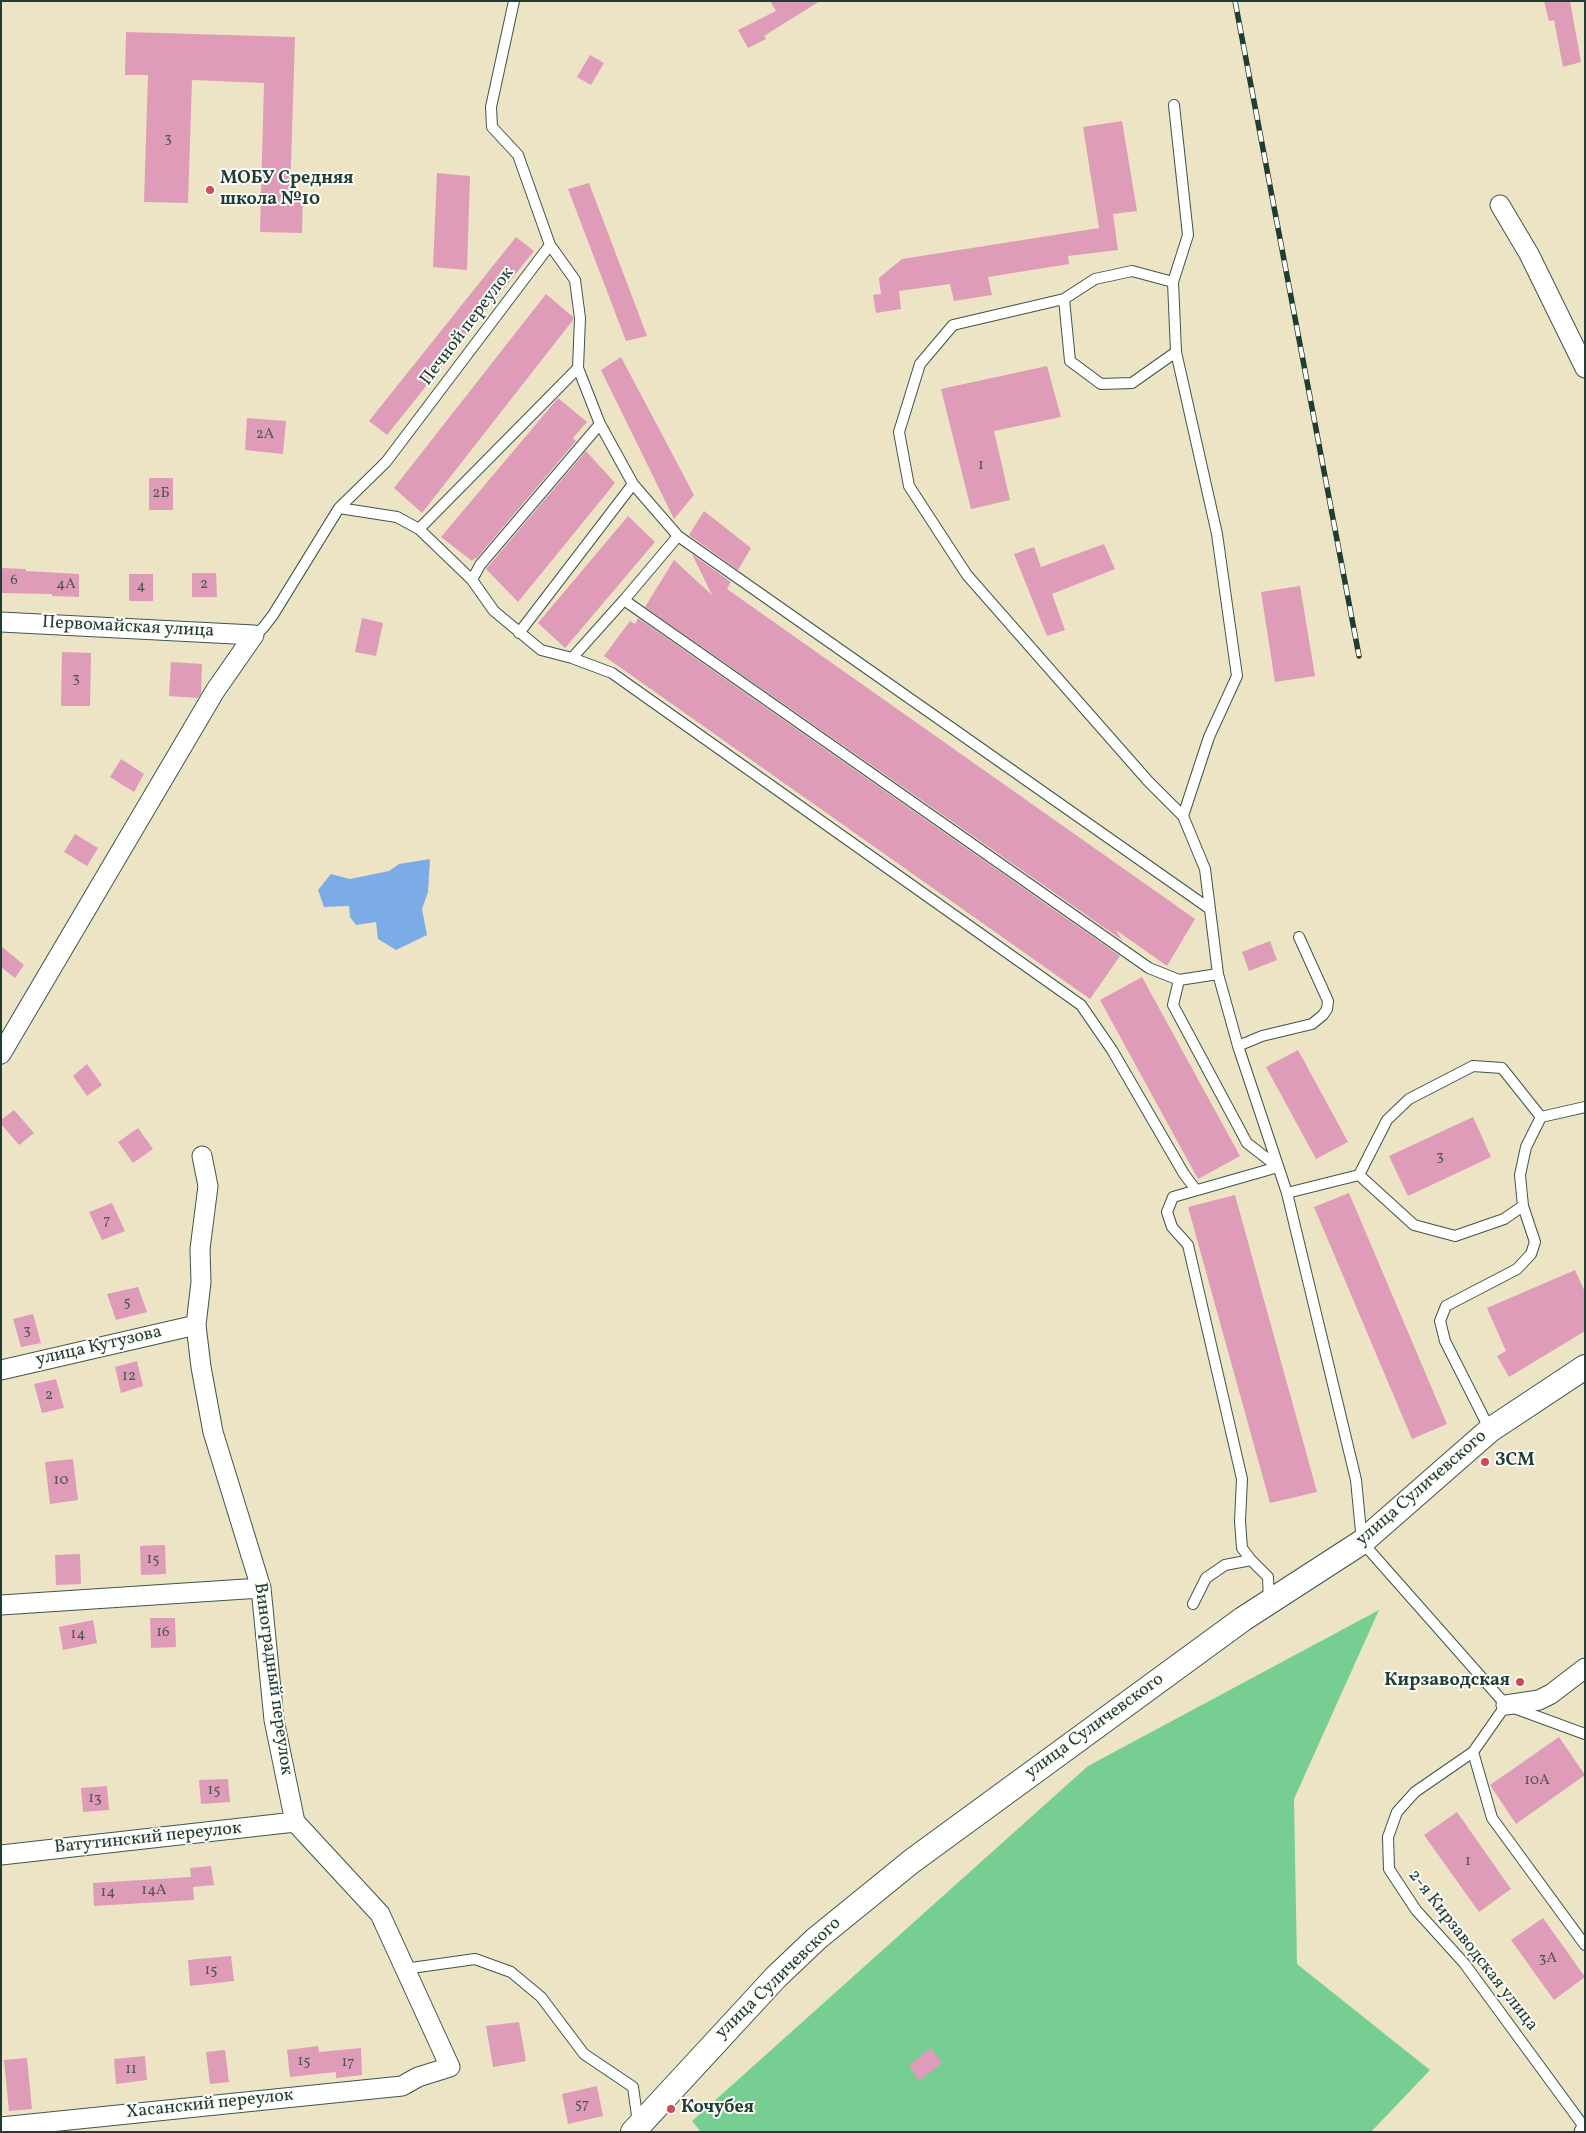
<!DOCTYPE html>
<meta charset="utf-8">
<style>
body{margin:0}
#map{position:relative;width:1586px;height:2133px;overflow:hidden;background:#ede4c6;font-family:Vollkorn,serif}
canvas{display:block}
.frame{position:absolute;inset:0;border:2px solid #1f3d34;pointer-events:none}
</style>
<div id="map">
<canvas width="1586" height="2133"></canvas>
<div class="frame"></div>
</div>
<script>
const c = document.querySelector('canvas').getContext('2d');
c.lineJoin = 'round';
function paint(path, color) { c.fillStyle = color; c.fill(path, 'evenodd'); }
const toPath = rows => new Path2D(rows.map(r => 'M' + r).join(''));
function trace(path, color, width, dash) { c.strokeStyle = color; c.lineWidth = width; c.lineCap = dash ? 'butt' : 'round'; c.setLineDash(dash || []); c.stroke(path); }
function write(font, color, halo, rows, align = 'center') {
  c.font = font + ' Vollkorn,serif'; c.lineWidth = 4; c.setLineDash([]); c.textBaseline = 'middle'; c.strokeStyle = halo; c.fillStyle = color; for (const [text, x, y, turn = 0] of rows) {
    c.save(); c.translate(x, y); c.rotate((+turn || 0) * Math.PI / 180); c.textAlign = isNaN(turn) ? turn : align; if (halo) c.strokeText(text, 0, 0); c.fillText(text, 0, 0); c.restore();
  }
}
const green = toPath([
 [1379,1610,1294,1799,1297,1964,1430,2070,1371,2132,701,2132,692,2121,1088,1766]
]);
const water = toPath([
 [430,859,428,892,422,909,427,935,396,950,378,939,376,922,356,925,350,917,349,906,324,907,318,890,331,874,350,879,389,871,399,864]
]);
const building = toPath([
 [770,1,820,1,764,36,766,39,748,48,738,30,776,11],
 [1544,1,1570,1,1581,62,1563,67,1554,20,1549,21],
 [126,32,295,37,290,195,303,196,302,233,260,232,264,83,192,80,188,203,144,202,148,75,125,75],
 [590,55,604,63,591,85,577,77],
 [1122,121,1137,211,1113,214,1118,250,1068,256,1069,264,988,277,992,295,954,301,950,284,899,291,901,309,876,313,873,295,881,294,879,278,902,259,1099,228,1083,127],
 [437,173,470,176,467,270,433,267],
 [589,183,647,336,626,341,568,189],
 [516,237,534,251,387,435,369,421],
 [546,294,573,317,573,320,422,513,394,488],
 [621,357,694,495,674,519,601,370],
 [1047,366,1061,417,994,431,1010,500,971,509,941,389],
 [558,398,587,422,573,438,576,441,476,559,475,558,472,561,441,537],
 [247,418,286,421,283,454,245,450],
 [586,451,615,483,518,602,486,569],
 [149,478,173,478,173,510,149,510],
 [704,511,751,548,738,570,689,535],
 [628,516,655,542,565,648,538,623],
 [1104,544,1115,569,1052,594,1065,630,1047,636,1014,554,1034,547,1041,567],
 [692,554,731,582,727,589,1195,919,1167,966,1116,930,1122,940,645,607,674,560,712,595],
 [1,568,26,569,26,571,79,574,79,597,52,596,52,594,1,593],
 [192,573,216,573,217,597,192,597],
 [129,574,153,574,153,601,129,601],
 [1300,586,1315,676,1275,682,1261,592],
 [362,618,383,623,376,656,355,652],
 [638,618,1120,956,1090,999,604,656,630,621,635,624],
 [62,652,91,653,90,706,61,706],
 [171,662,202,664,201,693,198,698,169,696],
 [121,759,144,774,134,792,110,777],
 [75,834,98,848,87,866,64,852],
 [1270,941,1277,960,1249,971,1242,952],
 [1,946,24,965,15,978,1,967],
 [1142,977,1240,1156,1198,1179,1100,1000],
 [1298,1050,1348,1142,1316,1159,1266,1067],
 [87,1064,102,1085,87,1096,73,1076],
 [14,1110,34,1133,19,1145,1,1124,1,1120],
 [1473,1117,1491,1157,1408,1196,1389,1156],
 [138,1128,153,1149,133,1163,118,1142],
 [1349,1193,1447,1424,1412,1439,1314,1207],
 [1235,1195,1317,1492,1270,1503,1188,1207],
 [112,1203,125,1231,102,1240,89,1212],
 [1575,1270,1585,1292,1585,1331,1509,1377,1497,1356,1506,1351,1487,1308],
 [138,1287,147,1312,116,1320,107,1294],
 [33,1314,41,1343,21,1347,13,1319],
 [137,1361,143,1386,121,1393,115,1367],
 [56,1379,64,1408,42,1413,34,1384],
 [73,1459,78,1500,50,1504,45,1462],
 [165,1545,166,1574,141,1575,140,1546],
 [80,1554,81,1584,56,1585,55,1555],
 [150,1618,175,1618,176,1647,151,1648],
 [93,1620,97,1643,63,1650,59,1627],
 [1559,1737,1585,1775,1516,1824,1490,1785],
 [228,1779,230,1802,201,1804,199,1780],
 [107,1786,109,1810,83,1812,81,1788],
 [1457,1812,1511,1889,1479,1912,1424,1835],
 [211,1866,214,1885,193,1887,194,1900,94,1906,93,1883,191,1877,190,1868],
 [1543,1918,1585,1977,1554,2000,1511,1940],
 [231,1956,234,1981,190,1986,188,1960],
 [519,2022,526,2061,493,2067,486,2026],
 [318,2046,319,2052,361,2048,362,2075,336,2078,336,2072,290,2077,287,2050],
 [931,2048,942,2063,919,2081,909,2065],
 [225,2050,229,2082,210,2084,206,2052],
 [145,2056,147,2080,116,2084,114,2059],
 [27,2058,32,2109,9,2111,4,2060],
 [597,2086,603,2116,568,2124,562,2094]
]);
const service = toPath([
 [1174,105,1188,235,1173,282,1176,352,1217,534,1237,676,1209,737,1183,816,1205,869,1218,974,1238,1046,1287,1193,1356,1480,1362,1542,1506,1705,1585,1734],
 [550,245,575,280,580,318,578,368,600,424,633,484,678,536,1210,909],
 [1173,282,1132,271,1095,279,1064,299,953,325,920,364,899,432,909,486,967,575,1148,781,1183,816],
 [1064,299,1070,361,1101,384,1132,383,1176,352],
 [339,508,397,517,419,529,472,580,494,611,541,650,572,658,612,673,1081,1005,1112,1050,1184,1174,1196,1190],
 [419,529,578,368],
 [472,580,480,565,600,424],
 [624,600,1149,968,1179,980,1218,974],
 [519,633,633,484],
 [254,635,263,628,273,615,339,508,386,462,550,245,518,155,492,127,491,107,514,1],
 [572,658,624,600,678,536],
 [1179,980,1173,1005,1247,1143,1278,1167],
 [1238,1046,1262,1036,1312,1024,1323,1015,1327,1009,1328,1001,1299,937],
 [1287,1193,1359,1175],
 [1523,1206,1504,1219,1455,1236,1414,1225,1359,1175,1387,1120,1409,1099,1473,1066,1502,1068,1541,1117],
 [1490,1430,1445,1341,1440,1321,1446,1306,1517,1269,1531,1254,1535,1242,1523,1206,1520,1175,1526,1147,1541,1117,1585,1107],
 [1269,1602,1268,1577,1251,1560,1242,1548,1240,1521,1242,1479,1188,1245,1172,1227,1167,1212,1173,1197,1278,1167],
 [1193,1604,1206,1578,1225,1565,1251,1560],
 [1506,1705,1473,1752,1415,1792,1397,1812,1388,1837,1389,1869,1416,1910,1464,1963,1585,2128],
 [1473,1752,1492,1818,1585,1945],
 [404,1969,475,1959,511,1972,541,1997,584,2054,633,2087,638,2123]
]);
const minor = toPath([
 [1500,205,1529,254,1585,368],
 [1,622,254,635],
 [1,1054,215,691,254,635],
 [1,1370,196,1325],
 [1,1605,261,1588],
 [1506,1705,1539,1700,1551,1694,1585,1668],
 [1,1855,295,1822],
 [1,2127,402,2086,418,2077,450,2067,380,1914,295,1822,274,1720,261,1588,213,1432,201,1367,196,1325,201,1282,200,1249,208,1186,202,1156],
 [1584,2132,1585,2131]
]);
const tertiary = toPath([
 [633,2132,776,1977,816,1939,912,1861,1243,1619,1362,1542,1490,1430,1585,1367]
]);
const rail = toPath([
 [1235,1,1359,656]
]);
const markers = [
 [210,190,5,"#d1495b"],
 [1485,1462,5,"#d1495b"],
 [1520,1682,5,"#d1495b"],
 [671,2109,5,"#d1495b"]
];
const numberNames = [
 ["3",168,139],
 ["2А",265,435],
 ["1",981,466],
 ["2Б",161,494],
 ["6",14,581],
 ["4А",66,585],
 ["2",204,585],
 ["4",141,587],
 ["3",76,679],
 ["3",1440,1157],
 ["7",107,1221],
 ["5",127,1303],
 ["3",27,1331],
 ["12",129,1377],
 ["2",49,1396],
 ["10",61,1481],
 ["15",153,1560],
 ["16",163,1633],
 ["14",78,1635],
 ["10А",1537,1781],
 ["15",214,1791],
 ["13",95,1799],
 ["1",1468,1862],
 ["14А",154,1891],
 ["14",108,1893],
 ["3А",1548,1959],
 ["15",211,1971],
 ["15",304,2062],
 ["17",348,2063],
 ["11",131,2070],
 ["57",582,2105]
];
const poiNames = [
 ["МОБУ Средняя",220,180],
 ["школа №10",220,201],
 ["ЗСМ",1495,1462],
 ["Кирзаводская",1510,1682,"right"],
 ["Кочубея",681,2109]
];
const streetNames = [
 ["Печной переулок",468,327,-53],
 ["Первомайская улица",128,628,3],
 ["улица Кутузова",99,1347,-13],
 ["улица Суличевского",1422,1489,-41],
 ["Виноградный переулок",272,1679,82],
 ["улица Суличевского",1095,1727,-36],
 ["Ватутинский переулок",148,1839,-6],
 ["2-я Кирзаводская улица",1472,1951,52],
 ["улица Суличевского",779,1979,-44],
 ["Хасанский переулок",210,2105,-6]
];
paint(green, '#77ce93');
paint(water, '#7cace6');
paint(building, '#de9cb8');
trace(service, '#3e564a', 12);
trace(minor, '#3e564a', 21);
trace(tertiary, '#3e564a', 26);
trace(service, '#fff', 10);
trace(minor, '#fff', 19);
trace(tertiary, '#fff', 24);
trace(rail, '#1f3d34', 5.5);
trace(rail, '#fdfcf7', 4, [11]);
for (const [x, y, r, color] of markers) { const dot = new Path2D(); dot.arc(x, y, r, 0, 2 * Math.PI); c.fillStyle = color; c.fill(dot); trace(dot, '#fdfcf7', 2); }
write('15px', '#4f5555', null, numberNames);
write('bold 18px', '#1f3d34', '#fdfcf7', poiNames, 'left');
write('18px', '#1f3d34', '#fdfcf7', streetNames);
</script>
